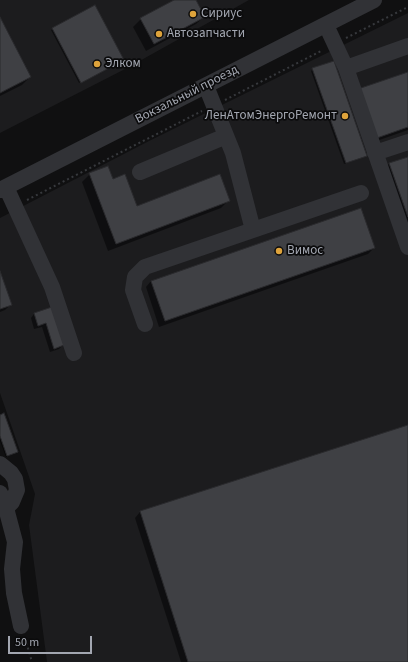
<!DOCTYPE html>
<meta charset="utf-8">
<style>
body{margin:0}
#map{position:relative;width:408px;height:662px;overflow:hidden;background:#101011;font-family:"Source Sans 3",sans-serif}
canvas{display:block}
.scale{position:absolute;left:8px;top:636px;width:84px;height:18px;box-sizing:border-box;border:2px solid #a3a7b1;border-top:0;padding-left:5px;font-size:12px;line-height:14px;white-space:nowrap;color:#a3a7b1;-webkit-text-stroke:3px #0b0b0c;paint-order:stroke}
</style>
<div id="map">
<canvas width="408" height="662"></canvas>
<div class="scale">50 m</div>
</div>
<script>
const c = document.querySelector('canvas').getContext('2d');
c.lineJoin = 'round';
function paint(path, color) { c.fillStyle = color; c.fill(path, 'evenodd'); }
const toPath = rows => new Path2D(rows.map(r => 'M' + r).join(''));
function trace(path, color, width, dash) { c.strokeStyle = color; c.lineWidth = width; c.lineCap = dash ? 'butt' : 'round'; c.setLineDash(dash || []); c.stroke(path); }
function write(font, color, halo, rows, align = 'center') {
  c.font = font + ' "Source Sans 3",sans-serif'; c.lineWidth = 3.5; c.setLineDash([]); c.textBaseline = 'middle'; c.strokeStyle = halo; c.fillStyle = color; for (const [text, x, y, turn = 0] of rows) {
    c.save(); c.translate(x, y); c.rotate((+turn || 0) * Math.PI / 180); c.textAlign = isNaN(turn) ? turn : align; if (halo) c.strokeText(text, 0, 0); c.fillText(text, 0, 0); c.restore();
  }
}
const built = toPath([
 [0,0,249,0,127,68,0,133],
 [408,13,408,662,47,662,29,525,35,494,0,393,0,218,149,141]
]);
const shadow = toPath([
 [176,0,195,0,204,17,196,24,146,51,133,27,141,19],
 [0,19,30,77,22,85,0,96],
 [53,29,121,61,79,83,51,30],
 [313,69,366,155,364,157,344,164,311,71],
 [408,73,408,130,368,144],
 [408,158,408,240,383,170,389,164],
 [90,174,137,207,229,200,221,208,108,251,82,182],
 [374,248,368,254,159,327,146,287,151,281],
 [0,274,11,304,5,310,0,312],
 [51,308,63,345,59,349,50,352,42,327,34,329,31,318,34,314],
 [0,416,17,452,6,457,0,441],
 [408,426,408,662,181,662,135,518,140,512]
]);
const building = toPath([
 [174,0,196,0,205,17,154,44,140,18,174,0],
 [95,5,124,60,81,83,52,28,95,5],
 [0,17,31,77,0,93,0,17],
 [334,61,367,156,346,163,312,68,334,61],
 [408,72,408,127,374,139,358,89,408,72],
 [408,157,408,217,389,163,408,157],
 [108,166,113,179,125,174,137,206,220,174,230,201,116,244,89,173,108,166],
 [361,208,375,248,165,321,151,281,361,208],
 [0,271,12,305,0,309,0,271],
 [52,307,64,345,54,349,46,323,38,326,34,313,52,307],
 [4,413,18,452,7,456,0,436,0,415,4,413],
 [408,425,408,662,188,662,140,511,408,425]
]);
const path = toPath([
 [346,38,408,7],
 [225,100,323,50],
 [27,200,202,111],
 [25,638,32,662]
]);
const minor = toPath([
 [326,25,346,68,408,247],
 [346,68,408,46],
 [375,153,408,142],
 [140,172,226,136],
 [6,187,52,287,74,353],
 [0,190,374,0],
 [253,230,361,193],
 [145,324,133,290,135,277,145,267,253,230,233,153,206,86],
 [0,464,11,473,15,479,17,490,12,502,6,508],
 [0,493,6,508,15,542,12,569,14,593,21,626]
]);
const markers = [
 [193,14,4,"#dea33b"],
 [159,34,4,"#dea33b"],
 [97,64,4,"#dea33b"],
 [345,116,4,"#dea33b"],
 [279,251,4,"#dea33b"]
];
const poiNames = [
 ["Сириус",201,14],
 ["Автозапчасти",167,34],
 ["Элком",105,64],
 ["ЛенАтомЭнергоРемонт",337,116,"right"],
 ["Вимос",287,251]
];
const streetNames = [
 ["Вокзальный проезд",187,95,-27]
];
paint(built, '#1c1c1e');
paint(shadow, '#0007');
paint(building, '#3f4044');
trace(building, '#2a2a2d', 1);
trace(path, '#37393d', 2, [2, 3]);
trace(minor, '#313236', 16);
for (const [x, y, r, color] of markers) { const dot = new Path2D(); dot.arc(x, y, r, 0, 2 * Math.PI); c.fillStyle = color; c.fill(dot); trace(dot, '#0b0b0c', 1.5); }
write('13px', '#a3a7b1', '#0b0b0c', poiNames, 'left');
write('13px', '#a3a7b1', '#0b0b0c', streetNames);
</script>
